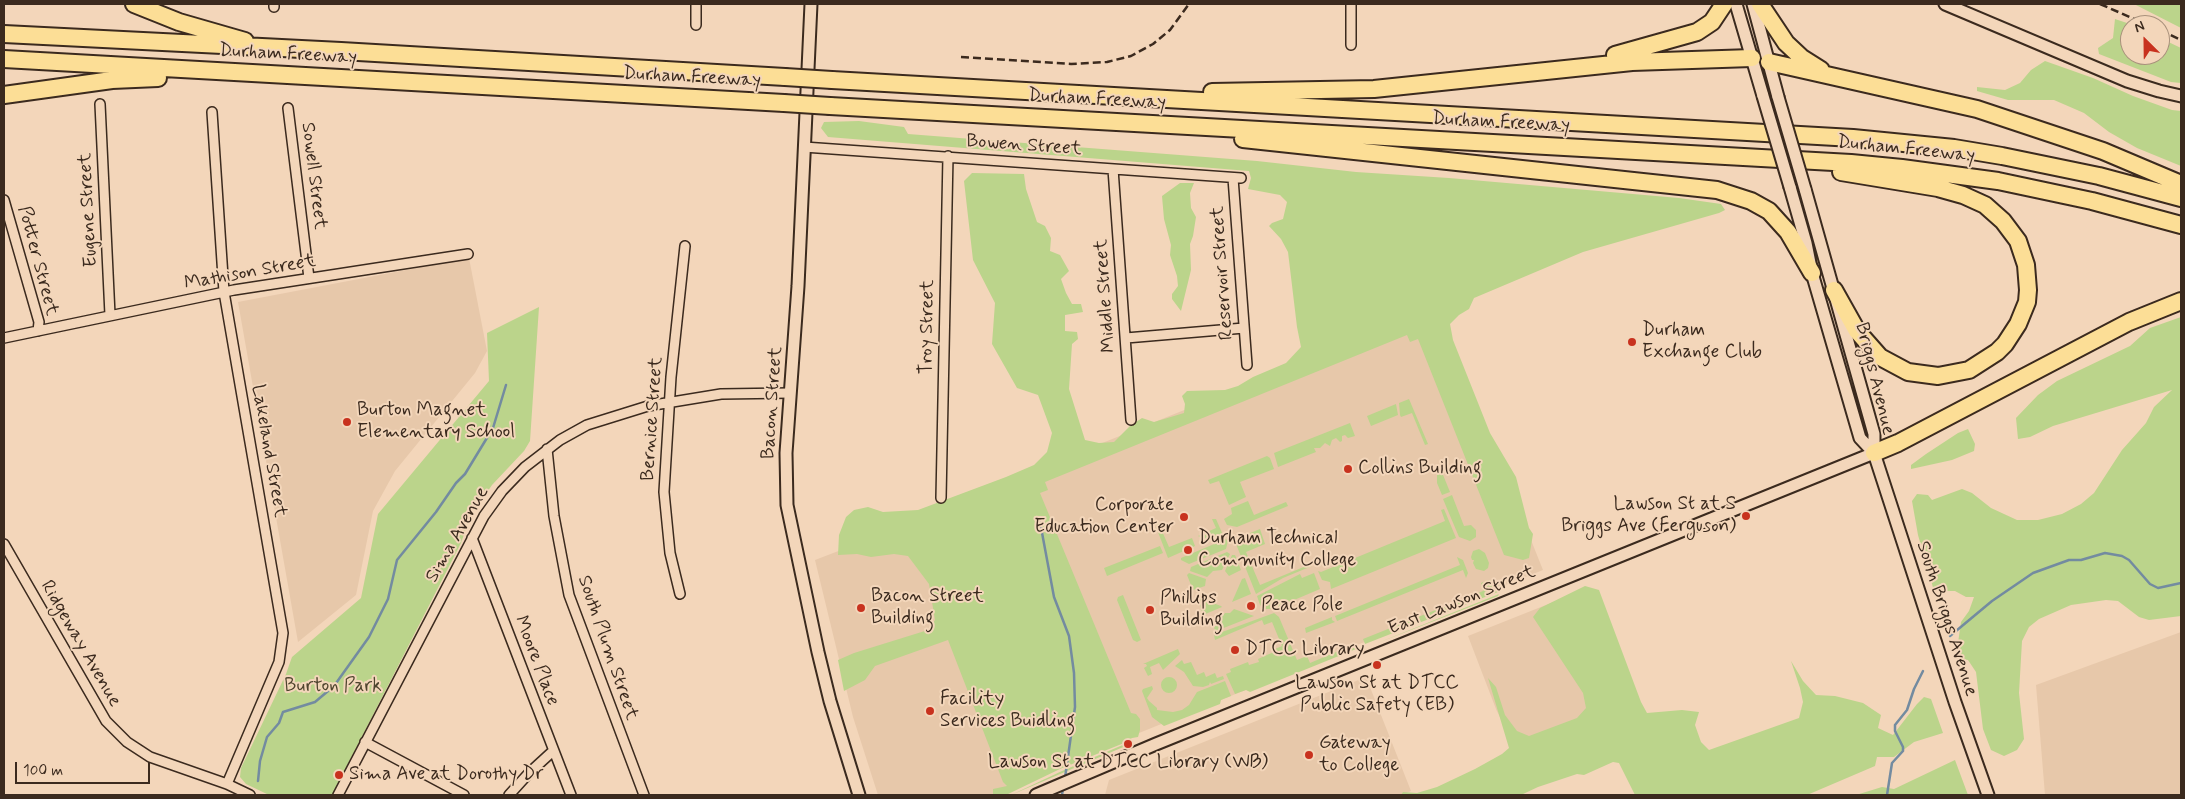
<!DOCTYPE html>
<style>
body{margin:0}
#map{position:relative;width:2185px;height:799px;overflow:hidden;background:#f3d6ba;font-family:Mynerve,sans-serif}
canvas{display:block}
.frame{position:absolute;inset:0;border:5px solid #3b2a1e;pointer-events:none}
.north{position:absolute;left:2120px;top:15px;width:50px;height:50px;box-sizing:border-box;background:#f3d6ba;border:1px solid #a9917c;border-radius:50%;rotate:337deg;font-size:14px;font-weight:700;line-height:20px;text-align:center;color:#3b2a1e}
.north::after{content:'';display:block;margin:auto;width:18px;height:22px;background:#c8321e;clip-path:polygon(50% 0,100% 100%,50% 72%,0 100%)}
.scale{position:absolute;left:15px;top:762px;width:135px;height:22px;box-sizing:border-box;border:2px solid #3b2a1e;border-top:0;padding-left:6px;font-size:15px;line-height:18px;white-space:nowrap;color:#3b2a1e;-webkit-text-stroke:4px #f3d6ba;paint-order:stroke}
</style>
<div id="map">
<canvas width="2185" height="799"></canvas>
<div class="frame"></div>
<div class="north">N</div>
<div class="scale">100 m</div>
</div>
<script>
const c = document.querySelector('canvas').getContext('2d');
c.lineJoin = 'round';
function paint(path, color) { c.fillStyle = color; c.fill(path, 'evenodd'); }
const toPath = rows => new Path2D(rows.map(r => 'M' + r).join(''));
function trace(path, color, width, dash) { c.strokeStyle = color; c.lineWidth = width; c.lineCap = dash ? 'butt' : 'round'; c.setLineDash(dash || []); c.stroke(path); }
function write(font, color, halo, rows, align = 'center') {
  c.font = font + ' Mynerve,sans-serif'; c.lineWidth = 4; c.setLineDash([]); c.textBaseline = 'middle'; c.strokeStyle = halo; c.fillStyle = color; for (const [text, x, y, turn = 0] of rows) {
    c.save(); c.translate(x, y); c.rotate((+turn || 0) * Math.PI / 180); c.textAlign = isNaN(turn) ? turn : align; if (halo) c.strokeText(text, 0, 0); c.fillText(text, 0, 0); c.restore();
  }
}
const built = toPath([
 [469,258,487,351,475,373,395,471,373,511,356,595,298,642,238,302],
 [1438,308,1543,570,1082,756,1000,795,878,795,853,717,815,560,867,540,866,538],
 [1556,601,1602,715,1515,749,1496,709,1468,636],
 [2181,632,2181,795,2045,795,2036,685],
 [1366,677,1411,791,1401,795,1105,795,1109,780]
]);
const green = toPath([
 [2134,4,2181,4,2181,28],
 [2115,19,2133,25,2130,25,2130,55,2160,55,2160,38,2181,48,2181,83,2171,82,2099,54,2098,48,2113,38],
 [2045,61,2093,78,2133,96,2172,110,2181,111,2181,166,2137,148,2109,132,2084,113,2054,100,2008,100,1977,91,1977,87,2005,90,2020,83,2031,70],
 [859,121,904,127,908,134,1257,161,1356,172,1449,178,1679,198,1721,204,1725,210,1719,213,1583,252,1474,298,1469,309,1459,315,1450,324,1453,340,1490,433,1516,477,1529,528,1533,534,1529,558,1523,560,1504,555,1418,339,1410,342,1407,335,1045,482,1048,490,1040,493,1131,713,1136,714,1140,719,1140,730,1138,737,1132,738,1124,743,1060,769,1006,795,993,795,993,789,1007,786,1003,782,948,640,875,666,865,680,844,691,838,660,854,653,928,630,935,620,929,584,908,556,894,554,871,557,857,554,838,555,839,535,846,517,854,510,868,507,883,512,918,510,1006,477,1034,465,1047,452,1052,433,1038,395,1017,388,992,344,995,303,973,260,964,181,972,173,1024,174,1026,189,1037,222,1045,226,1051,238,1050,251,1060,255,1069,271,1061,279,1066,293,1072,304,1081,304,1083,312,1065,315,1065,331,1077,332,1078,339,1072,344,1069,389,1085,440,1099,443,1114,442,1130,426,1142,418,1154,422,1184,413,1185,404,1182,396,1187,391,1225,390,1238,386,1253,377,1286,363,1301,347,1297,327,1288,252,1281,239,1269,226,1272,223,1283,219,1287,202,1280,195,1248,189,1251,178,1249,171,828,137,821,128,824,122],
 [1180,183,1194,183,1190,193,1191,208,1196,217,1193,236,1190,244,1191,270,1181,311,1172,299,1172,294,1178,286,1177,276,1170,255,1171,245,1164,219,1162,196],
 [539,307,530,441,524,451,492,485,470,517,461,543,332,795,269,795,246,784,240,777,241,768,286,674,292,657,361,598,378,514,489,381,487,333],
 [2181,317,2181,616,2149,620,2139,617,2118,601,2106,600,2071,605,2039,619,2029,627,2022,641,2019,693,2024,739,2017,750,2004,756,1991,750,1983,729,1976,672,1968,660,1960,659,1958,643,1961,622,1969,611,1974,597,1966,597,1955,591,1934,591,1918,535,1912,501,1917,494,1928,495,1932,500,1962,489,1972,493,1991,508,2017,520,2038,520,2062,514,2081,504,2094,493,2122,450,2146,423,2154,407,2172,390,2053,426,2030,437,2018,439,2016,418,2038,395,2057,381,2130,346,2150,328],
 [1409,399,1428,444,1425,445,1412,413,1401,417,1400,415,1399,403],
 [1396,404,1398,415,1371,426,1367,416],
 [1350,423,1355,436,1348,438,1345,435,1342,436,1342,441,1340,442,1336,438,1332,440,1330,446,1325,443,1320,448,1314,448,1316,452,1278,467,1274,453],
 [1968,429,1975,444,1974,451,1952,460,1911,469,1911,465,1926,454,1958,433],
 [1267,456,1270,458,1274,469,1240,482,1246,497,1229,505,1219,481,1210,484,1208,480],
 [1441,470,1450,492,1442,495,1437,483,1437,471],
 [1452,495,1464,526,1471,525,1476,530,1476,537,1470,541,1459,537,1443,499],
 [1248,501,1254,515,1286,502,1288,506,1237,527,1227,525,1224,519,1232,514,1231,508],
 [1444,509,1456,538,1331,589,1330,582,1322,580,1318,571,1321,572,1445,521,1441,510],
 [1212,519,1216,519,1223,535,1209,541,1198,536,1216,528],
 [1158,522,1169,547,1192,538,1195,546,1168,558,1156,527],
 [1260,529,1265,544,1246,552,1260,585,1311,564,1312,566,1283,578,1256,594,1236,544,1238,538],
 [1226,539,1228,541,1226,549,1189,564,1181,560,1181,558],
 [1160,546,1163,553,1107,576,1104,568],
 [1479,549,1485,553,1489,563,1488,568,1484,571,1476,569,1473,563,1474,560,1472,560,1471,557,1473,551],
 [1227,552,1230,554,1222,570,1213,571,1207,577,1190,571,1191,567],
 [1232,555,1235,555,1241,570,1229,576,1225,571],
 [1457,557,1463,560,1468,573,1466,578,1463,570,1337,621,1335,616,1460,565],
 [1189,573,1206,579,1205,586,1193,590,1187,575],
 [1314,573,1320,589,1273,609,1265,609,1260,605,1257,596,1300,574,1302,578],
 [1245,578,1251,594,1232,602,1242,579],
 [1488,580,1497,581,1500,588,1498,592,1365,644,1363,639,1483,591,1481,583],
 [1585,586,1599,590,1641,702,1647,713,1682,710,1699,712,1695,725,1701,742,1709,750,1799,718,1803,702,1800,688,1791,661,1803,681,1816,695,1835,696,1863,703,1881,715,1878,728,1893,735,1917,704,1924,697,1931,699,1943,733,1914,742,1894,757,1877,757,1875,766,1807,795,1635,795,1619,763,1613,762,1584,775,1577,774,1538,787,1521,795,1401,795,1403,792,1417,793,1437,787,1475,769,1502,754,1509,748,1488,678,1496,687,1505,715,1517,731,1529,736,1577,718,1586,708,1583,693,1533,617,1540,608],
 [1499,594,1498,596,1375,644],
 [1123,595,1141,640,1137,642,1133,640,1117,600,1118,597],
 [1197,597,1221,606,1222,607,1203,615],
 [1234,609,1254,616,1216,631,1214,628,1225,613,1230,613],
 [1274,613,1279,617,1297,660,1307,656,1310,663,1353,645,1356,649,1250,692,1246,690,1235,694,1226,674,1231,672,1230,669,1248,662,1249,665,1259,662,1258,659,1276,651,1275,649,1282,646,1272,622,1264,625,1262,620,1215,640,1214,635],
 [1332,617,1332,620,1335,622,1306,633,1305,628],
 [1178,649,1180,654,1163,670,1159,663,1150,667,1152,674,1148,676,1144,668,1147,666,1146,664,1143,664],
 [1182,660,1184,664,1191,662,1197,675,1204,672,1206,677,1215,673,1217,678,1223,676,1224,679,1211,684,1210,682,1209,685,1203,687,1193,686,1184,672,1175,666],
 '1161 685a8 8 0 1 1 16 0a8 8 0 1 1-16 0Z',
 [1225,681,1231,696,1221,700,1220,704,1164,726,1152,717,1142,691,1143,689,1152,686,1153,689,1147,698,1149,701,1157,708,1157,710,1173,712,1182,710,1189,705,1197,692],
 [1132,741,1128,745,1011,795,1062,771],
 [1955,760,1968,795,1856,795,1882,787,1894,789]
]);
const stream = toPath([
 [1040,522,1054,597,1069,636,1074,673,1075,707,1065,778],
 [1950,636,1992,601,2033,573,2069,560,2081,560,2105,553,2122,556,2129,560,2150,584,2158,588,2181,583],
 [258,781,260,761,267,737,279,723,283,712,315,702,334,686,369,637,388,599,397,560,436,512,456,483,465,474,493,428,506,385],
 [1062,795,1063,788],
 [1887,795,1892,763,1903,751,1903,747,1895,731,1895,725,1907,710,1914,689,1923,671]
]);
const minor = toPath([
 [274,4,274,7],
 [1351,4,1351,45],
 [696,25,696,4],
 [100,104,110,315],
 [288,108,309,278],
 [212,112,224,292,283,633,279,662,227,784],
 [804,147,1241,178],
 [1113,169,1131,420],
 [1233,178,1247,365],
 [4,200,39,322,38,331],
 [4,338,234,290,468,254],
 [1126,338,1244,328],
 [547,449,554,516,569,595,644,795],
 [941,498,948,156],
 [472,538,571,795],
 [4,544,106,721,127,742,150,757,227,784,250,795],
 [680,594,670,553,664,492,671,377,685,246],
 [365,742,464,795],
 [338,795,484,516,502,491,525,467,560,440,587,425,648,406,721,394,790,393],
 [509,795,529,773,553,751]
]);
const tertiary = toPath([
 [811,4,798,286,786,453,787,505,818,652,830,701,859,795],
 [1736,4,1763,96],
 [1753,4,1778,97],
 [1945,4,2127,81,2159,91,2181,96],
 [1790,187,1806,243,1812,273,1860,438,1874,453],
 [1805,189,1874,434,1874,453,1955,702,1988,795],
 [1036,795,1156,744,1874,453]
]);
const motorway = toPath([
 [134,4,179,22,245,41],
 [1760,4,1786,43,1802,58,1821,70],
 [4,34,341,51,785,77],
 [1615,55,1697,32,1712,22,1724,4],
 [4,59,784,103],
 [1769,62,1977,109,2103,151,2181,184],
 [832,80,1853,138,1954,148,2002,156,2099,176,2181,198],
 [1212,92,1374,89,1632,62,1752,58],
 [4,95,112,80,158,78],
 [830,106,1851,163,1902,168,1998,181,2092,201,2181,225],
 [1243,139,1717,190,1751,201,1769,211,1788,232,1812,273],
 [1834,290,1857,331,1880,357,1908,372,1938,376,1969,370,1997,352,2005,344,2018,324,2027,302,2028,290,2026,265,2018,241,2003,221,1985,205,1963,195,1938,188,1841,172],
 [1874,453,1898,443,2129,322,2181,301]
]);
const rail = toPath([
 [2100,4,2148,25],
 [2160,30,2181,40],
 [961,57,1071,64,1107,62,1131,56,1153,44,1170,30,1189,4]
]);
const tertiaryBridge = toPath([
 [1763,96,1790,187],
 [1778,97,1805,189]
]);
const motorwayBridge = toPath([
 [785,77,832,80],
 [784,103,830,106]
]);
const markers = [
 [1632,342,5,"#c8321e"],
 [347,422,5,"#c8321e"],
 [1348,469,5,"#c8321e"],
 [1746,516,5,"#c8321e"],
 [1184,517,5,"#c8321e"],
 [1188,550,5,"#c8321e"],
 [1251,606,5,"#c8321e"],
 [861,608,5,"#c8321e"],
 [1150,610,5,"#c8321e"],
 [1235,650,5,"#c8321e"],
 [1377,665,5,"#c8321e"],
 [930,711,5,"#c8321e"],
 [1128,744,5,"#c8321e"],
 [1309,755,5,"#c8321e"],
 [339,775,5,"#c8321e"]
];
const streetNames = [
 ["Durham Freeway",288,55,3],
 ["Durham Freeway",692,78,3],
 ["Durham Freeway",1097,100,3],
 ["Durham Freeway",1501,123,3],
 ["Bowen Street",1024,146,4],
 ["Durham Freeway",1906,150,6],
 ["Sowell Street",313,176,83],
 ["Eugene Street",89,210,-93],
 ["Potter Street",37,261,75],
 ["Mathison Street",250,273,-10],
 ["Reservoir Street",1223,273,-94],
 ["Middle Street",1106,296,-94],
 ["Troy Street",928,327,-89],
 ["Briggs Avenue",1874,379,76],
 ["Bacon Street",773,403,-86],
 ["Bernice Street",653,419,-86],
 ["Lakeland Street",268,451,80],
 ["Sima Avenue",458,535,-60],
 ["East Lawson Street",1462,601,-22],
 ["South Briggs Avenue",1946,619,72],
 ["Ridgeway Avenue",80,644,60],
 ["South Plum Street",607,648,71],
 ["Moore Place",536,661,69]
];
const poiNames = [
 ["Durham",1642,331],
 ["Exchange Club",1642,353],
 ["Burton Magnet",357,411],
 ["Elementary School",357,433],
 ["Collins Building",1358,469],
 ["Lawson St at S",1736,505,"right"],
 ["Briggs Ave (Ferguson)",1736,527,"right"],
 ["Corporate",1174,506,"right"],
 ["Education Center",1174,528,"right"],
 ["Durham Technical",1198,539],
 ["Community College",1198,561],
 ["Bacon Street",871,597],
 ["Building",871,619],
 ["Phillips",1160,599],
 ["Building",1160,621],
 ["Peace Pole",1261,606],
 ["DTCC Library",1245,650],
 ["Lawson St at DTCC",1377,684,"center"],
 ["Public Safety (EB)",1377,706,"center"],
 ["Facility",940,700],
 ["Services Buidling",940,722],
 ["Gateway",1319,744],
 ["to College",1319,766],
 ["Lawson St at DTCC Library (WB)",1128,763,"center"],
 ["Sima Ave at Dorothy Dr",349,775]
];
const parkNames = [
 ["Burton Park",333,687]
];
paint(built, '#e7c8aa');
paint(green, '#bbd48b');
trace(stream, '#738ba0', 2.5);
trace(minor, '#3b2a1e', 12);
trace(tertiary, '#3b2a1e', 15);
trace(motorway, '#3b2a1e', 20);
trace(minor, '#f3d6ba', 9);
trace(tertiary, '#f3d6ba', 11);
trace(motorway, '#fcde96', 16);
trace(rail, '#3b2a1e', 2.5, [8, 4]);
trace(tertiaryBridge, '#3b2a1e', 15, []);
trace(motorwayBridge, '#3b2a1e', 20, []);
trace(tertiaryBridge, '#f3d6ba', 11);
trace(motorwayBridge, '#fcde96', 16);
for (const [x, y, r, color] of markers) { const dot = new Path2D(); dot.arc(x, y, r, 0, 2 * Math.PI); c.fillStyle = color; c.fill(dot); trace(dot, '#f3d6ba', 2); }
write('19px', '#3b2a1e', '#f3d6ba', streetNames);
write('19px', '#3b2a1e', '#f3d6ba', poiNames, 'left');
write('19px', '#4e442e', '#f3d6ba', parkNames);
</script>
